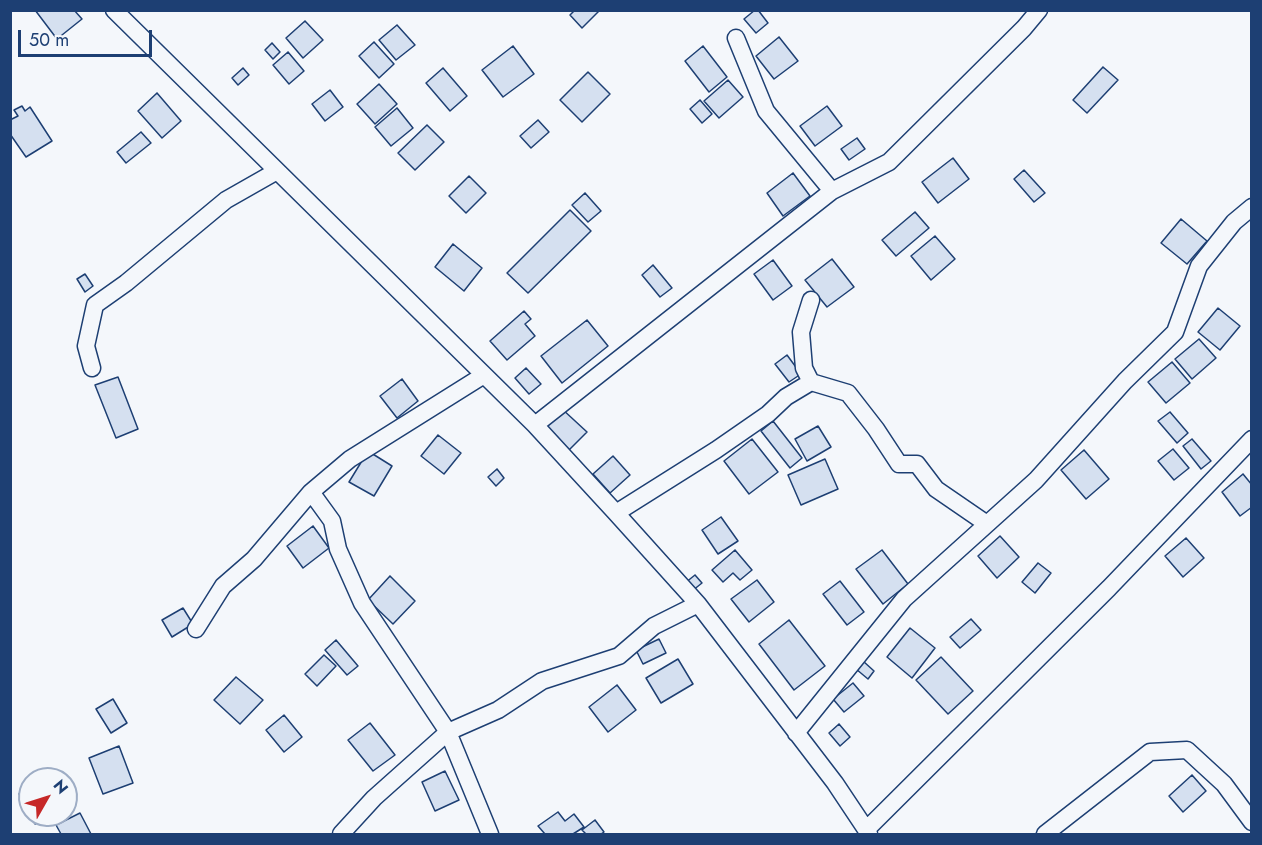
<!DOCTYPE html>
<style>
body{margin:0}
#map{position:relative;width:1262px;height:845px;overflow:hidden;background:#f4f7fb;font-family:Jost,sans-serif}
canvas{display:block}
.frame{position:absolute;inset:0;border:12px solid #1d3f73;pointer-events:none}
.north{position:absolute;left:18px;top:767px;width:60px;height:60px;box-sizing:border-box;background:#f4f7fb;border:2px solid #9eadc5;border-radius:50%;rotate:51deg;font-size:16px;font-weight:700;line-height:24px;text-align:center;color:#1d3f73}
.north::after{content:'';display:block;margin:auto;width:21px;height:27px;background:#c62828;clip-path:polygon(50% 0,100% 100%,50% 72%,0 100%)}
.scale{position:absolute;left:18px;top:30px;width:134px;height:27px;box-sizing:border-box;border:3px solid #1d3f73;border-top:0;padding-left:8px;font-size:18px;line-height:21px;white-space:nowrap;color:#1d3f73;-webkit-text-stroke:4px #f4f7fb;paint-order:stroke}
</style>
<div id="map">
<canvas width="1262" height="845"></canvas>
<div class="frame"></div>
<div class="north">N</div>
<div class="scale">50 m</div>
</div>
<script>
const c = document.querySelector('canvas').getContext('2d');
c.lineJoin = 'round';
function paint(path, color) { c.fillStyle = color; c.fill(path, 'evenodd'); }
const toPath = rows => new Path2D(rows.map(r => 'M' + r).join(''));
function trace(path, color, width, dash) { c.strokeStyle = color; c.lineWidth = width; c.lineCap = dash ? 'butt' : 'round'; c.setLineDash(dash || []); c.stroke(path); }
const building = toPath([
 [35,10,74,10,82,19,57,39,35,10],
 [575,10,600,10,582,28,570,15,575,10],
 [755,10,758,10,768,23,756,33,744,19,755,10],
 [305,21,323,40,303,58,286,38,305,21],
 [397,25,415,45,396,60,379,40,397,25],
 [779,37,798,61,774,79,756,56,779,37],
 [374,42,394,64,379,78,359,56,374,42],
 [272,43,280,52,273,59,265,50,272,43],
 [513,46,534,74,503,97,482,70,513,46],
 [703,46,727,77,709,92,685,61,703,46],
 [288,52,304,71,289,84,273,65,288,52],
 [1103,67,1118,80,1087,113,1073,100,1103,67],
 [243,68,249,75,238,85,232,78,243,68],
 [443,68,467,96,450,111,426,83,443,68],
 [588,72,610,94,582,122,560,100,588,72],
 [728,80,743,97,719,118,704,101,728,80],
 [379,84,397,104,375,124,357,104,379,84],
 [330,90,343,107,325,121,312,104,330,90],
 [157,93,181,121,162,138,138,111,157,93],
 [700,100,712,114,702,123,690,109,700,100],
 [22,106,25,111,30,107,52,141,26,157,10,134,10,120,18,116,14,110,22,106],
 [827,106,842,126,815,146,800,126,827,106],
 [397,108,413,128,391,146,375,127,397,108],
 [538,120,549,132,531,148,520,136,538,120],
 [427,125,444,142,415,170,398,153,427,125],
 [141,132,151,143,126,163,117,152,141,132],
 [857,138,865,149,849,160,841,149,857,138],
 [953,158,969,179,938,203,922,182,953,158],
 [1024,170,1045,193,1034,202,1014,179,1024,170],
 [793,173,810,196,783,216,767,193,793,173],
 [469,176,486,193,466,213,449,196,469,176],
 [585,193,601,211,588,222,572,205,585,193],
 [570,210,591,231,528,293,507,273,570,210],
 [915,212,929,228,896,256,882,240,915,212],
 [1181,219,1207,241,1187,264,1161,243,1181,219],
 [935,236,955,259,931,280,911,256,935,236],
 [453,244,482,268,464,291,435,267,453,244],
 [832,259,854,287,827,307,805,280,832,259],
 [773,260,792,286,773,300,754,274,773,260],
 [653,265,672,288,660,297,642,275,653,265],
 [85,274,93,286,85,292,77,279,85,274],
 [1218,308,1240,326,1220,350,1198,332,1218,308],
 [524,311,531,319,525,324,535,336,507,360,490,341,524,311],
 [587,320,608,346,562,383,541,356,587,320],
 [1199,339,1216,358,1192,379,1175,359,1199,339],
 [787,355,801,374,789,382,775,364,787,355],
 [1172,362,1190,383,1166,403,1148,382,1172,362],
 [526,368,541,384,529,394,515,378,526,368],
 [118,377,138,429,116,438,95,385,118,377],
 [402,379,418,401,397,418,380,396,402,379],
 [561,408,587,432,569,450,544,426,561,408],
 [1170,412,1188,433,1177,443,1158,421,1170,412],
 [773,421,802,458,790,468,761,431,773,421],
 [818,426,831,447,807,461,795,439,818,426],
 [438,435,461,453,444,474,421,456,438,435],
 [752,439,778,472,749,494,724,461,752,439],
 [1192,439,1211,461,1201,469,1183,446,1192,439],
 [1173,449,1189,468,1174,480,1158,461,1173,449],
 [1084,450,1109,479,1086,499,1061,470,1084,450],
 [368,451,392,466,374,496,349,482,368,451],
 [613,456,630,475,610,493,593,474,613,456],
 [825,459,838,489,801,505,788,475,825,459],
 [497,469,504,478,496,486,488,477,497,469],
 [1243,474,1252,485,1252,507,1240,516,1222,492,1243,474],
 [721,517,738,541,718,554,702,530,721,517],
 [313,526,329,548,303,568,287,546,313,526],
 [1000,536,1019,557,997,578,978,556,1000,536],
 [1186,538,1204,558,1183,577,1165,556,1186,538],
 [735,550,752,570,740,580,733,573,723,582,712,570,735,550],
 [882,550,908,584,883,604,856,569,882,550],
 [1038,563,1051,573,1035,593,1022,582,1038,563],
 [695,575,702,583,692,591,685,583,695,575],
 [390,576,415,601,393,624,368,600,390,576],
 [757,580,774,602,749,622,731,599,757,580],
 [840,581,864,612,847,625,823,594,840,581],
 [183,608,193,624,172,637,162,620,183,608],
 [971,619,981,630,960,648,950,637,971,619],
 [789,620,825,666,794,690,759,644,789,620],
 [910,628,935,648,912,678,887,657,910,628],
 [659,639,666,653,643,664,636,650,659,639],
 [336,640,358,666,347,675,325,650,336,640],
 [324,655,336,666,317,686,305,674,324,655],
 [941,657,973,691,948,714,916,680,941,657],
 [678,659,693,684,661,703,646,678,678,659],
 [863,661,874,671,868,679,856,669,863,661],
 [236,677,263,700,240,724,214,700,236,677],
 [853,683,864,696,844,712,833,699,853,683],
 [617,685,636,710,608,732,589,707,617,685],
 [113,699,127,723,111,733,96,709,113,699],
 [284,715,302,737,284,752,266,730,284,715],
 [370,723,395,755,373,771,348,740,370,723],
 [839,724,850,737,840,746,829,733,839,724],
 [119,746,133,783,103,794,89,758,119,746],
 [445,771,459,800,435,811,422,782,445,771],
 [1192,775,1206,791,1183,812,1169,796,1192,775],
 [30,788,30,814,19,794,30,788],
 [558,812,565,821,574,814,584,827,573,834,545,834,538,826,558,812],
 [80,813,91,834,61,834,56,825,80,813],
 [30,815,51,815,35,824,30,815],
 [595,820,604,832,601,834,586,834,582,830,595,820]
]);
const minor = toPath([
 [114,10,535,425,616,513,698,604,835,783,869,834],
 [736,38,766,111,832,191],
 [811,300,801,332,804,368,811,382,848,393,876,429,899,464,917,464,936,489,987,524],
 [92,368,86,346,95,305,126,283,226,200,277,171],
 [535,425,832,191,889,162,1024,28,1039,10],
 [311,492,332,521,338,549,362,603,448,732,490,834],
 [616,513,716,450,768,414,786,397,811,382],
 [196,629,223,586,254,559,311,492,350,459,484,375],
 [796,733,904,599,1036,480,1125,381,1175,332,1199,266,1234,222,1252,207],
 [866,830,1109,588,1252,439],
 [341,834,374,798,448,732,498,710,542,681,619,656,654,626,698,604],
 [1045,834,1150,752,1187,750,1224,784,1252,822]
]);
paint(building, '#d5e0f0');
trace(building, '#1d3f73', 1.5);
trace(minor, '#1d3f73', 19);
trace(minor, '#f4f7fb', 16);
</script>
